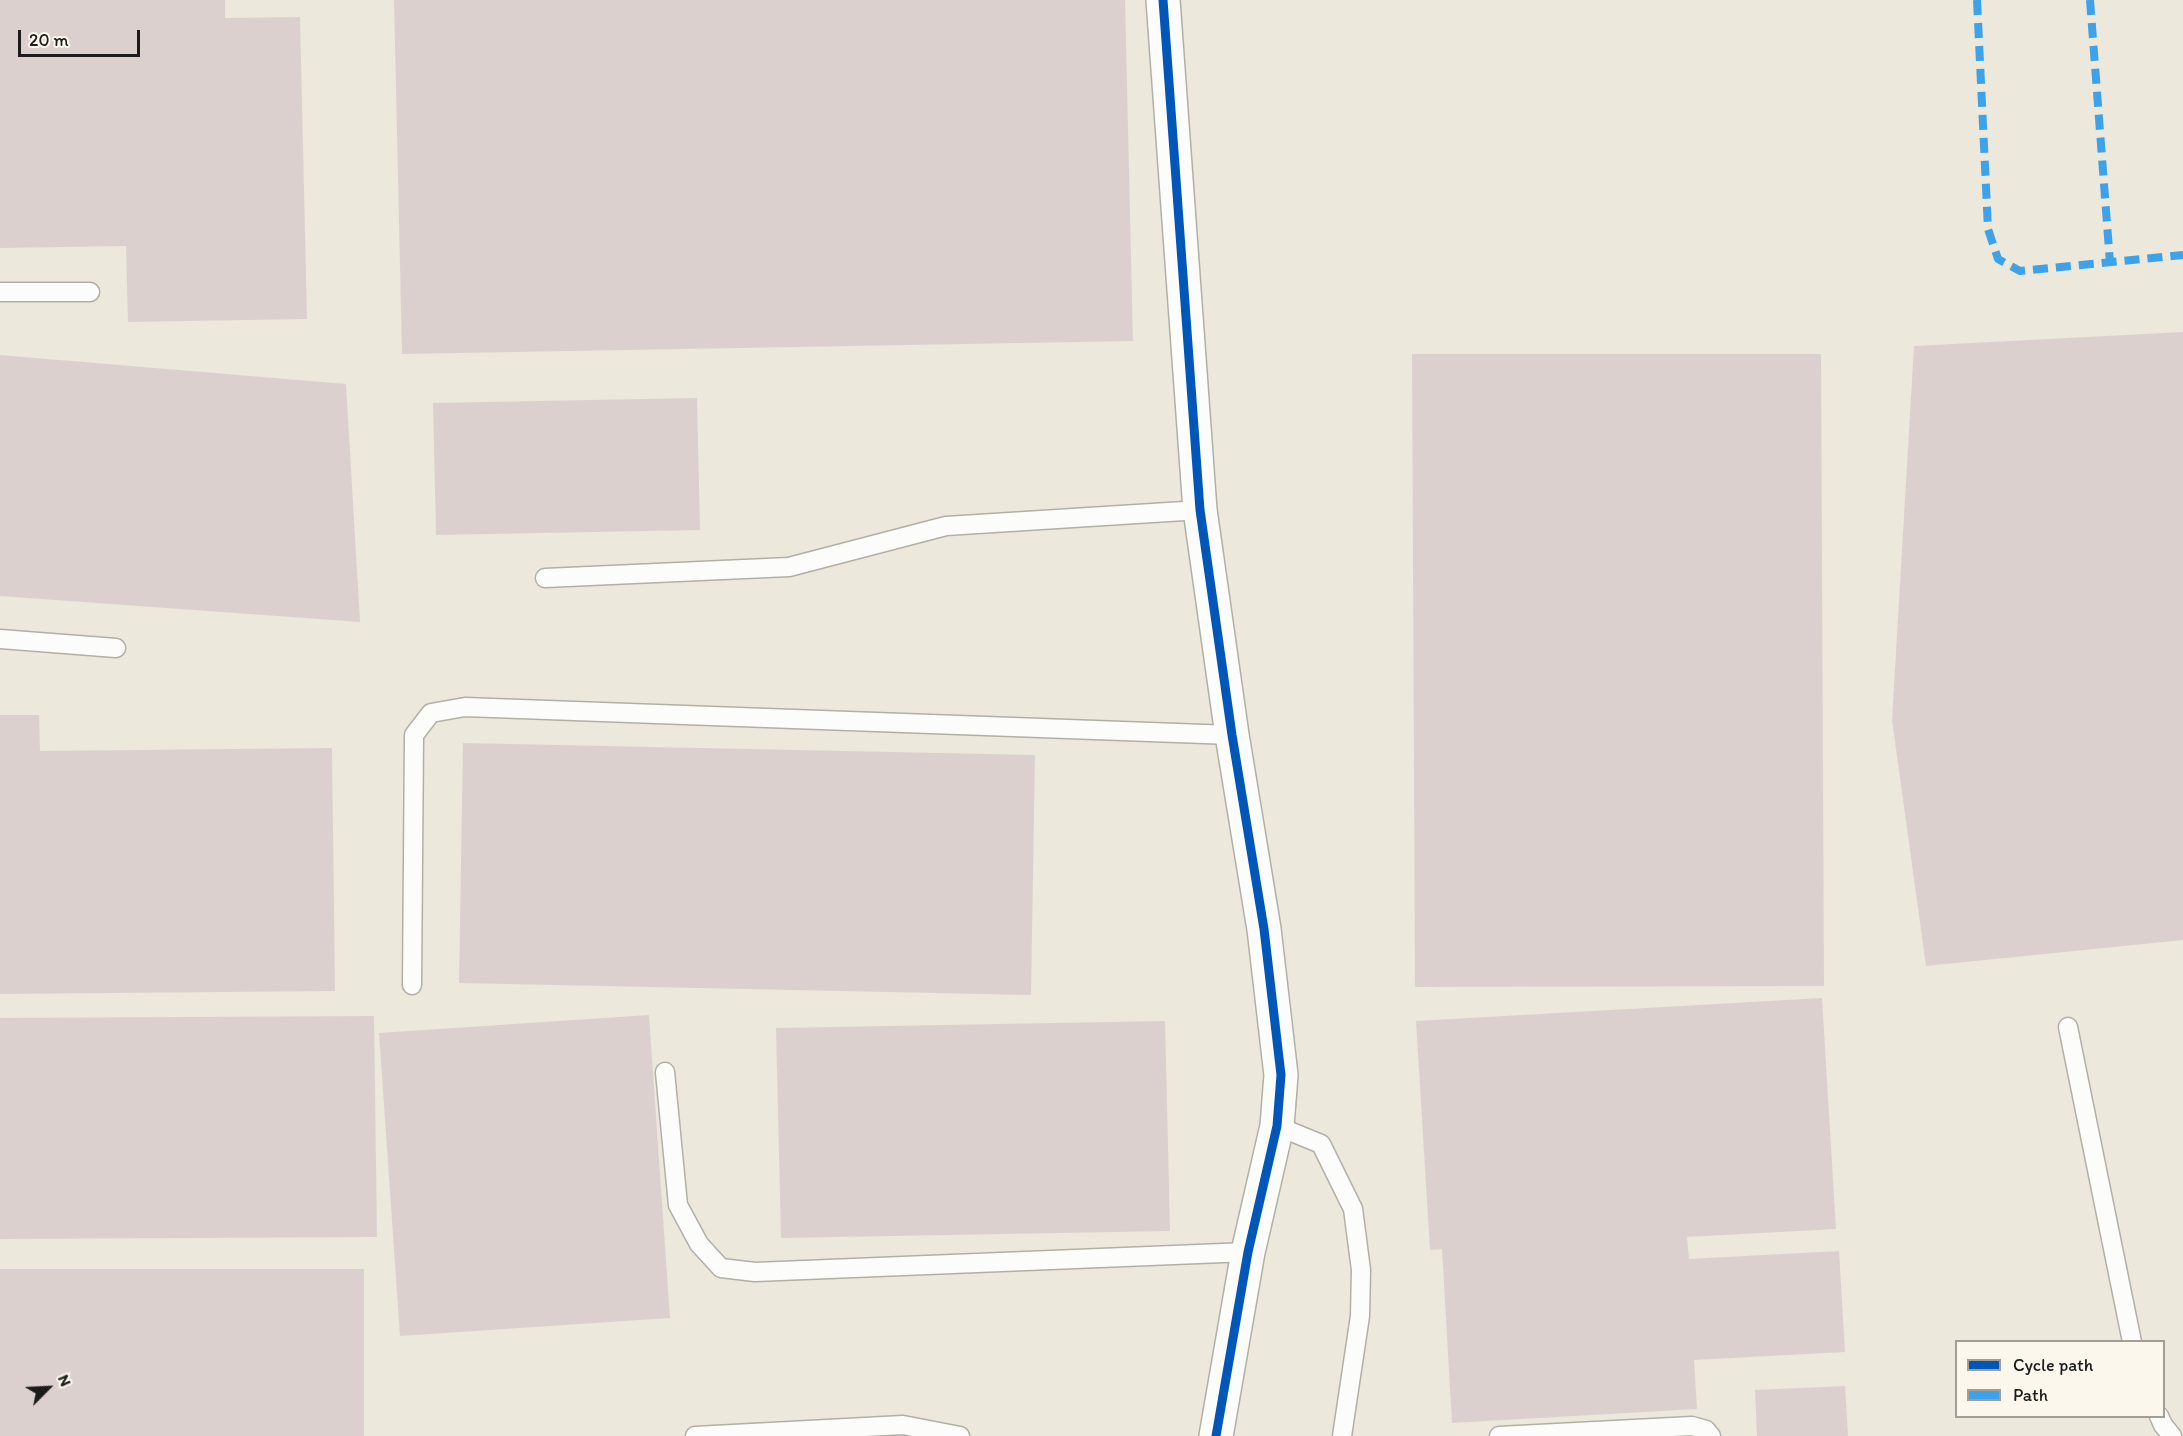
<!DOCTYPE html>
<style>
body{margin:0}
#map{position:relative;width:2183px;height:1436px;overflow:hidden;background:#ece8db;font-family:Itim,sans-serif}
canvas{display:block}
.legend{position:absolute;left:1955px;top:1340px;width:210px;height:78px;box-sizing:border-box;background:#fbf7ec;border:2px solid #a29f99;margin:0;padding:8px 10px;list-style:none;font-size:18px;color:#1c1c1c}
.legend li{display:flex;align-items:center;gap:12px;height:30px}
.legend b{width:30px;border:2px solid #a29f99}
.north{position:absolute;left:18px;top:1358px;width:60px;height:60px;-webkit-text-stroke:4px #fbf7ec;paint-order:stroke;rotate:66deg;font-size:16px;font-weight:700;line-height:24px;text-align:center;color:#1c1c1c}
.north::after{content:'';display:block;margin:auto;width:21px;height:27px;background:#1c1c1c;clip-path:polygon(50% 0,100% 100%,50% 72%,0 100%)}
.scale{position:absolute;left:18px;top:30px;width:122px;height:27px;box-sizing:border-box;border:3px solid #1c1c1c;border-top:0;padding-left:8px;font-size:18px;line-height:21px;white-space:nowrap;color:#1c1c1c;-webkit-text-stroke:4px #fbf7ec;paint-order:stroke}
</style>
<div id="map">
<canvas width="2183" height="1436"></canvas>
<ul class="legend">
<li><b style="height:8px;background:#0057b8"></b>Cycle path</li>
<li><b style="height:8px;background:#3da2ea"></b>Path</li>
</ul>
<div class="north">N</div>
<div class="scale">20 m</div>
</div>
<script>
const c = document.querySelector('canvas').getContext('2d');
c.lineJoin = 'round';
function paint(path, color) { c.fillStyle = color; c.fill(path, 'evenodd'); }
const toPath = rows => new Path2D(rows.map(r => 'M' + r).join(''));
function trace(path, color, width, dash) { c.strokeStyle = color; c.lineWidth = width; c.lineCap = dash ? 'butt' : 'round'; c.setLineDash(dash || []); c.stroke(path); }
const building = toPath([
 [0,0,225,0,225,18,300,17,307,319,128,322,126,246,0,248],
 [394,0,1125,0,1133,341,402,354],
 [2183,332,2183,940,1926,966,1892,720,1914,346],
 [1412,354,1821,354,1824,986,1415,987],
 [0,355,346,384,360,622,0,596],
 [697,398,700,530,436,535,433,403],
 [0,715,39,715,40,751,332,748,335,991,0,994],
 [463,743,1035,755,1031,995,459,983],
 [1822,998,1836,1229,1687,1237,1689,1259,1839,1251,1845,1352,1694,1360,1697,1409,1452,1423,1442,1249,1430,1250,1416,1021],
 [649,1015,670,1318,400,1336,379,1033],
 [374,1016,377,1237,0,1239,0,1018],
 [1165,1021,1170,1231,781,1238,776,1028],
 [0,1269,364,1269,364,1436,0,1436],
 [1845,1386,1848,1436,1757,1436,1755,1390]
]);
const lane = toPath([
 [0,292,90,292],
 [545,578,789,567,946,526,1200,510],
 [0,639,116,648],
 [412,985,414,735,431,713,465,707,1232,735],
 [2068,1027,2132,1342],
 [665,1072,678,1205,699,1244,721,1268,755,1272,1248,1252],
 [1277,1126,1321,1144,1353,1209,1361,1270,1360,1316,1342,1436],
 [2159,1416,2163,1425,2172,1436],
 [695,1436,903,1425,960,1436],
 [1499,1436,1692,1426,1706,1430,1711,1436]
]);
const street = toPath([
 [1163,0,1200,510,1232,735,1264,929,1281,1075,1277,1126,1248,1252,1216,1436]
]);
const quiet = toPath([
 [1977,0,1988,229,1998,259,2020,271,2183,255],
 [2090,0,2110,263]
]);
const cycleway = toPath([
 [1163,0,1200,510,1232,735,1264,929,1281,1075,1277,1126,1248,1252,1216,1436]
]);
paint(building, '#dcd0cf');
trace(lane, '#b2afa7', 21);
trace(street, '#b2afa7', 36);
trace(lane, '#fcfcfa', 18);
trace(street, '#fcfcfa', 33);
trace(quiet, '#3da2ea', 8, [15, 8]);
trace(cycleway, '#0057b8', 9);
</script>
